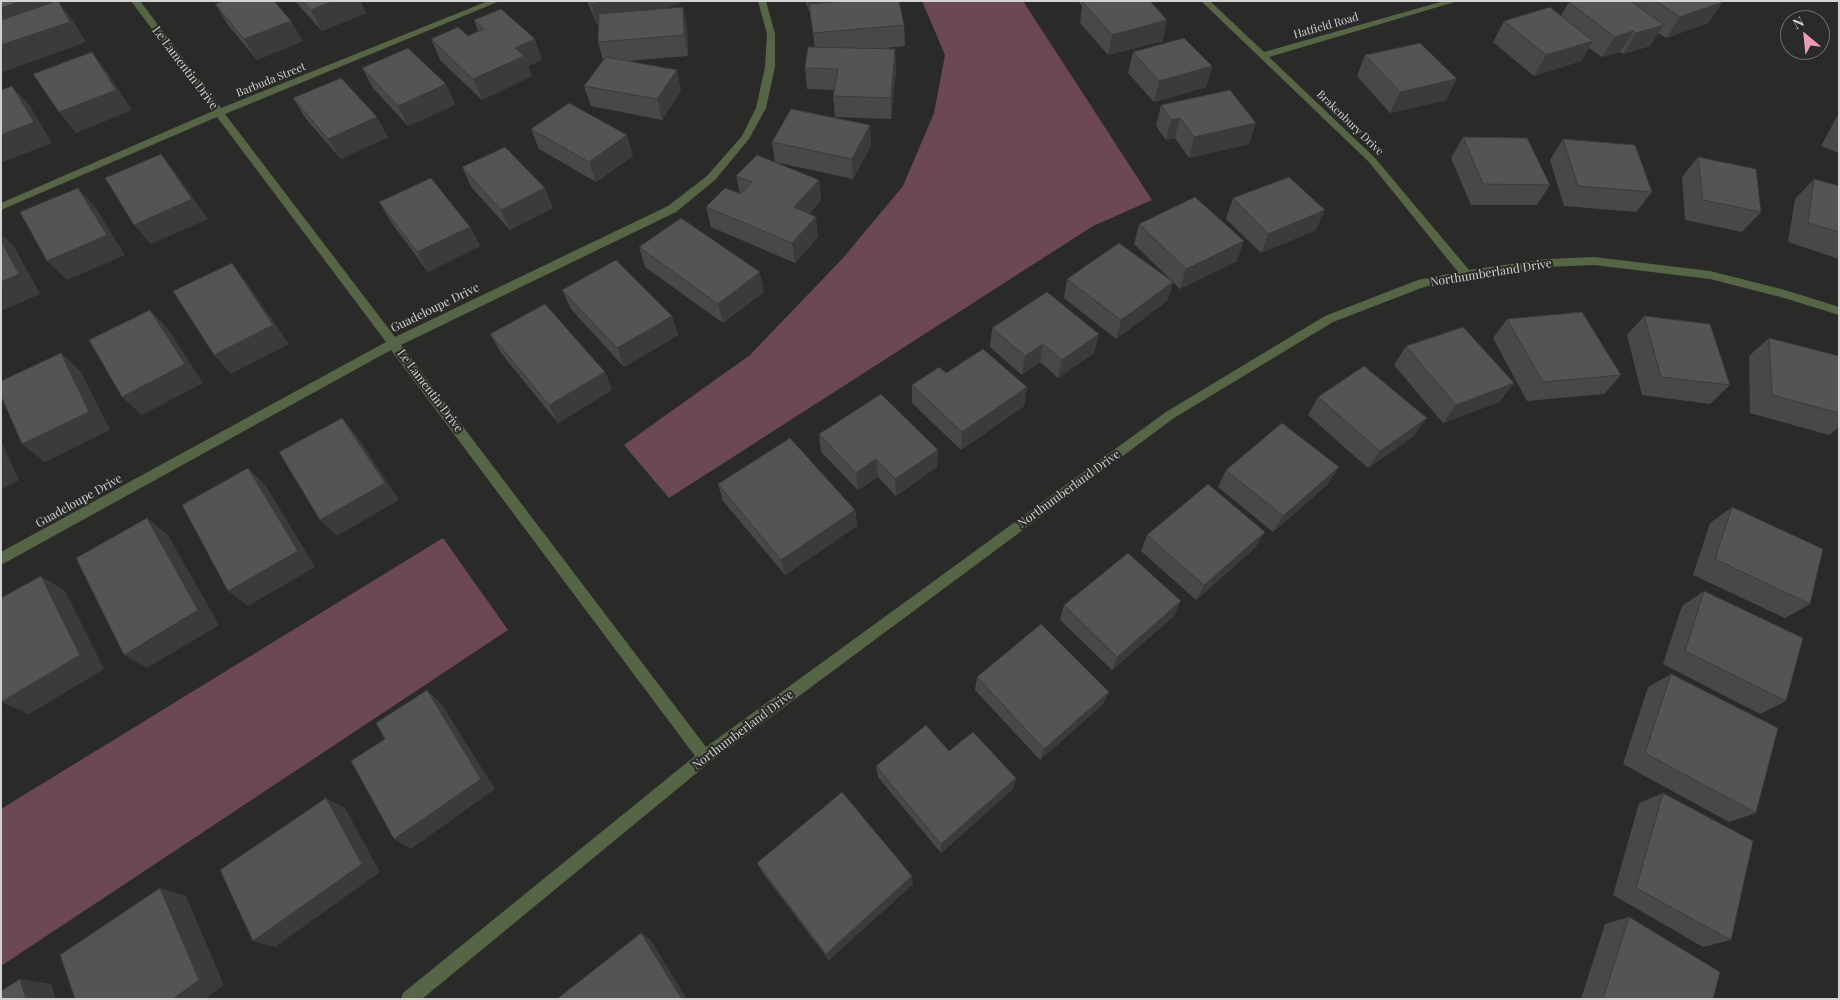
<!DOCTYPE html>
<style>
body{margin:0}
#map{position:relative;width:1840px;height:1000px;overflow:hidden;background:#2a2b29;font-family:"Playfair Display",serif}
canvas{display:block}
.frame{position:absolute;inset:0;border:2px solid #d2d3d2;pointer-events:none}
.north{position:absolute;left:1780px;top:10px;width:50px;height:50px;box-sizing:border-box;background:#2a2b29;border:1px solid #6d6e6d;border-radius:50%;rotate:332deg;font-size:14px;font-weight:700;line-height:20px;text-align:center;color:#d2d3d2}
.north::after{content:'';display:block;margin:auto;width:18px;height:22px;background:#ef9ab8;clip-path:polygon(50% 0,100% 100%,50% 72%,0 100%)}
</style>
<div id="map">
<canvas width="1840" height="1000"></canvas>
<div class="frame"></div>
<div class="north">N</div>
</div>
<script>
const c = document.querySelector('canvas').getContext('2d');
c.lineJoin = 'round';
function paint(path, color) { c.fillStyle = color; c.fill(path, 'evenodd'); }
const toPath = rows => new Path2D(rows.map(r => 'M' + r).join(''));
function trace(path, color, width, dash) { c.strokeStyle = color; c.lineWidth = width; c.lineCap = dash ? 'butt' : 'round'; c.setLineDash(dash || []); c.stroke(path); }
function write(font, color, halo, rows, align = 'center') {
  c.font = font + ' "Playfair Display",serif'; c.lineWidth = 4; c.setLineDash([]); c.textBaseline = 'middle'; c.strokeStyle = halo; c.fillStyle = color; for (const [text, x, y, turn = 0] of rows) {
    c.save(); c.translate(x, y); c.rotate((+turn || 0) * Math.PI / 180); c.textAlign = isNaN(turn) ? turn : align; if (halo) c.strokeText(text, 0, 0); c.fillText(text, 0, 0); c.restore();
  }
}
const forest = toPath([
 [922,1,1023,1,1152,200,1093,226,669,498,624,445,750,355,843,258,903,186,934,113,945,55],
 [443,538,508,630,1,966,1,809]
]);
const street = toPath([
 [131,1,140,1,221,108,488,1,500,1,225,114,395,337,668,206,707,176,742,136,756,108,765,67,767,34,758,1,766,1,775,34,775,67,766,108,749,139,715,180,676,212,401,345,706,747,1166,412,1325,316,1418,280,1458,272,1369,162,1201,1,1210,1,1264,52,1444,1,1458,1,1269,57,1375,158,1469,270,1547,259,1594,257,1710,271,1785,290,1839,307,1839,315,1784,298,1710,279,1594,265,1547,267,1466,278,1424,287,1333,322,1174,418,710,762,422,999,401,999,403,993,695,756,391,350,1,565,1,552,386,342,217,117,1,210,1,203,213,111,131,1]
]);
const wall = toPath([
 [295,1,360,1,366,13,322,31],
 [587,1,679,1,679,4,660,9,687,28,688,56,626,61,681,91,662,120,591,106,584,86,603,60,598,42,599,24,597,24],
 [805,1,899,1,904,25,905,46,875,49,895,49,896,70,891,119,835,117,833,96,834,90,807,89,805,68,815,47,810,11,809,11],
 [1078,1,1150,1,1163,41,1108,55,1080,23,1082,6],
 [1573,1,1724,1,1722,2,1708,23,1666,38,1658,33,1650,46,1623,54,1620,52,1602,57,1589,48,1581,61,1534,76,1493,42,1504,21,1561,16,1569,2],
 [215,4,303,41,257,60,228,25],
 [474,20,542,60,528,66,532,76,482,100,440,60,431,39,468,36,478,31],
 [1133,52,1212,66,1206,87,1154,102,1128,73],
 [1365,55,1446,100,1390,113,1357,76],
 [362,68,446,84,455,105,408,126,373,88],
 [293,98,388,137,341,159,306,119],
 [1161,105,1249,144,1189,158,1175,138,1166,140,1156,126],
 [1839,113,1839,153,1821,146],
 [870,125,871,146,853,179,775,162,772,142],
 [531,129,627,135,633,156,596,182,539,149],
 [1463,137,1550,185,1537,205,1471,205,1451,158],
 [1563,139,1652,192,1636,212,1564,206,1550,160],
 [1698,157,1761,212,1742,232,1685,220,1682,177],
 [462,167,553,208,510,230,472,188],
 [736,176,819,180,821,200,809,214,818,237,795,263,711,227,706,207,740,194],
 [1814,179,1839,186,1839,259,1788,242,1795,199],
 [1233,198,1316,230,1261,253,1226,219],
 [379,202,470,227,480,246,428,272,391,222],
 [1139,224,1237,261,1180,289,1173,282,1167,301,1116,339,1064,298,1067,279,1172,281,1134,244],
 [639,247,764,292,723,323,645,267],
 [562,290,672,316,678,335,624,367,571,309],
 [1644,316,1730,385,1710,404,1642,395,1627,335],
 [1507,319,1621,375,1604,394,1527,401,1493,338],
 [992,328,1099,334,1094,353,1058,378,1040,362,1022,375,990,347],
 [490,334,605,372,612,390,558,423,501,353],
 [1769,338,1839,356,1839,427,1829,435,1750,413,1749,356],
 [1406,346,1514,383,1499,402,1443,423,1394,365],
 [946,373,1027,387,1024,406,961,450,912,403,912,385],
 [1318,397,1414,436,1368,468,1308,415],
 [819,434,937,467,896,496,878,477,858,490,821,452],
 [1226,470,1328,484,1273,532,1218,487],
 [718,484,855,510,857,526,785,575,723,501],
 [1732,507,1810,604,1785,618,1693,575,1710,523],
 [1265,532,1255,548,1196,600,1141,551,1147,535],
 [1704,591,1786,701,1760,714,1663,664,1682,606],
 [1064,605,1174,616,1112,670,1060,620],
 [1671,674,1756,813,1729,822,1623,764,1648,687],
 [977,677,1109,692,1103,704,1040,760,975,690],
 [949,751,1016,778,1013,789,941,853,878,777,876,766],
 [1663,793,1731,940,1703,947,1613,895,1639,803],
 [757,863,913,884,829,960,762,872],
 [1629,917,1713,999,1581,999,1605,924]
]);
const shadedWall = toPath([
 [21,1,52,1,60,14,1,35,1,8],
 [58,1,74,22,86,42,3,72,1,70,1,45],
 [333,1,360,1,366,13,322,31,311,10],
 [601,1,679,1,679,4,597,24,591,4],
 [808,1,869,1,809,11],
 [1718,1,1724,1,1718,4,1723,2,1708,23,1666,38,1680,17],
 [683,7,687,28,688,56,684,35],
 [1167,20,1163,41,1108,55,1112,35],
 [291,21,303,41,257,60,244,39],
 [1664,25,1650,46,1623,54,1636,33],
 [1633,31,1620,52,1602,57,1615,37],
 [535,39,542,60,528,66,532,76,482,100,473,79,515,48],
 [1593,41,1581,61,1534,76,1546,55],
 [895,49,896,70,891,119,891,98],
 [92,52,108,73,132,110,76,133,59,112],
 [1212,66,1206,87,1154,102,1159,81],
 [677,70,681,91,662,120,657,99],
 [1457,79,1446,100,1390,113,1400,92],
 [446,84,455,105,408,126,398,106],
 [12,86,30,106,52,143,3,162,1,160,1,135],
 [377,117,388,137,341,159,328,139],
 [1180,118,1175,138,1166,140,1171,120],
 [1256,123,1249,144,1189,158,1194,137],
 [870,125,871,146,853,179,852,159],
 [627,135,633,156,596,182,589,162],
 [161,154,177,175,208,219,151,244,134,225],
 [819,180,821,200,796,227,794,207],
 [78,188,96,208,125,255,67,280,47,261],
 [545,188,553,208,510,230,501,210],
 [1325,210,1316,230,1261,253,1268,234],
 [816,217,818,237,795,263,792,243],
 [470,227,480,246,428,272,417,252],
 [1,234,14,246,40,294,1,311],
 [1244,241,1237,261,1180,289,1186,269],
 [232,263,247,283,289,344,231,374,214,355],
 [760,272,764,292,723,323,718,304],
 [1173,282,1167,301,1116,339,1121,320],
 [150,310,168,329,203,383,142,415,122,397],
 [672,316,678,335,624,367,617,348],
 [1099,334,1094,353,1058,378,1062,360],
 [1043,344,1040,362,1022,375,1025,356],
 [61,353,81,372,110,430,45,462,22,444],
 [605,372,612,390,558,423,549,405],
 [1514,383,1499,402,1443,423,1456,405],
 [1027,387,1024,406,961,450,962,432],
 [342,418,357,436,399,500,337,536,320,520],
 [1427,418,1414,436,1368,468,1380,451],
 [1,441,19,480,1,490],
 [938,450,937,467,896,496,895,479],
 [876,459,878,477,858,490,856,473],
 [1339,467,1328,484,1273,532,1283,516],
 [248,468,266,486,315,567,248,606,228,591],
 [855,510,857,526,785,575,781,560],
 [147,518,168,535,219,625,147,668,124,655],
 [1265,532,1255,548,1196,600,1204,585],
 [41,576,65,591,104,669,29,714,1,702],
 [1181,601,1174,616,1112,670,1117,657],
 [427,690,441,703,495,789,411,849,394,839],
 [1109,692,1103,704,1040,760,1044,749],
 [1016,778,1013,789,941,853,941,844],
 [326,798,345,808,380,872,275,947,253,941],
 [912,876,913,884,829,960,826,954],
 [160,888,186,896,224,985,205,999,173,999],
 [641,933,650,939,687,999,682,999],
 [20,979,51,984,56,999,26,999]
]);
const building = toPath([
 [1,1,21,1,1,8,1,1],
 [57,1,58,1,70,22,1,45,1,20,57,1],
 [224,1,274,1,291,21,244,39,215,4,224,1],
 [302,1,333,1,311,10,302,1],
 [590,1,601,1,591,4,590,1],
 [845,1,899,1,904,25,813,33,809,4,845,1],
 [1086,1,1150,1,1167,20,1112,35,1083,2,1086,1],
 [1573,1,1631,1,1664,25,1636,33,1633,31,1615,37,1569,2,1573,1],
 [1656,1,1721,1,1723,2,1680,17,1656,1],
 [683,7,684,35,598,42,599,14,683,7],
 [1550,7,1593,41,1546,55,1504,21,1550,7],
 [501,9,535,39,515,48,524,56,473,79,431,39,458,27,468,36,484,29,474,20,501,9],
 [1184,38,1212,66,1159,81,1133,52,1184,38],
 [1420,43,1457,79,1400,92,1365,55,1420,43],
 [808,47,895,49,891,98,833,96,838,69,805,68,808,47],
 [408,48,446,84,398,106,362,68,408,48],
 [92,52,116,90,59,112,33,74,92,52],
 [606,57,677,70,657,99,584,86,606,57],
 [341,78,377,117,328,139,293,98,341,78],
 [12,86,34,122,1,135,1,90,12,86],
 [1230,90,1256,123,1194,137,1180,118,1171,120,1161,105,1230,90],
 [569,103,627,135,589,162,531,129,569,103],
 [791,109,870,125,852,159,772,142,791,109],
 [1463,137,1527,138,1550,185,1483,184,1463,137],
 [1563,139,1635,145,1652,192,1578,186,1563,139],
 [505,147,545,188,501,210,462,167,505,147],
 [161,154,192,199,134,225,105,178,161,154],
 [757,155,819,180,794,207,816,217,792,243,706,207,725,188,741,194,752,182,736,176,757,155],
 [1698,157,1756,169,1761,212,1703,200,1698,157],
 [1289,177,1325,210,1268,234,1233,198,1289,177],
 [431,178,470,227,417,252,379,202,431,178],
 [1814,179,1839,186,1839,232,1808,223,1814,179],
 [78,188,107,235,47,261,20,212,78,188],
 [1195,197,1244,241,1186,269,1139,224,1195,197],
 [681,218,760,272,718,304,639,247,681,218],
 [1,241,19,274,1,282,1,241],
 [1119,243,1173,282,1121,320,1067,279,1119,243],
 [616,260,672,316,617,348,562,290,616,260],
 [232,263,273,325,214,355,173,291,232,263],
 [1047,292,1099,334,1062,360,1043,344,1025,356,992,328,1047,292],
 [545,304,605,372,549,405,490,334,545,304],
 [150,310,185,364,122,397,89,340,150,310],
 [1582,312,1621,375,1543,382,1507,319,1582,312],
 [1644,316,1710,324,1730,385,1661,377,1644,316],
 [1463,327,1514,383,1456,405,1406,346,1463,327],
 [1769,338,1839,356,1839,413,1772,395,1769,338],
 [983,349,1027,387,962,432,912,385,939,367,946,373,983,349],
 [61,353,89,412,22,444,1,396,1,381,61,353],
 [1364,366,1427,418,1380,451,1318,397,1364,366],
 [881,394,938,450,895,479,876,459,856,473,819,434,881,394],
 [342,418,385,483,320,520,279,452,342,418],
 [1282,423,1339,467,1283,516,1226,470,1282,423],
 [790,438,855,510,781,560,718,484,790,438],
 [248,468,298,551,228,591,182,505,248,468],
 [1208,484,1265,532,1204,585,1147,535,1208,484],
 [1732,507,1823,549,1810,604,1715,559,1732,507],
 [147,518,198,610,124,655,76,558,147,518],
 [1128,553,1181,601,1117,657,1064,605,1128,553],
 [41,576,80,655,1,702,1,598,41,576],
 [1704,591,1803,638,1786,701,1685,651,1704,591],
 [1041,624,1109,692,1044,749,977,677,1041,624],
 [1671,674,1778,728,1756,813,1645,753,1671,674],
 [427,690,481,779,394,839,351,761,385,739,376,723,427,690],
 [926,725,949,751,973,732,1016,778,941,844,876,766,926,725],
 [842,792,912,876,826,954,757,863,842,792],
 [1663,793,1753,841,1731,940,1636,888,1663,793],
 [326,798,362,864,253,941,220,870,326,798],
 [160,888,199,980,173,999,75,999,60,955,160,888],
 [1629,917,1720,972,1713,999,1603,999,1629,917],
 [641,933,682,999,557,999,641,933],
 [20,979,26,999,1,999,1,991,20,979]
]);
const farStreetnames = [
 ["Hatfield Road",1326,26,-16],
 ["Barbuda Street",271,80,-22],
 ["Brakenbury Drive",1350,123,44]
];
const streetNames = [
 ["Le Lamentin Drive",185,68,53],
 ["Northumberland Drive",1491,273,-9],
 ["Guadeloupe Drive",435,308,-26],
 ["Le Lamentin Drive",430,391,53],
 ["Northumberland Drive",1069,489,-36],
 ["Guadeloupe Drive",79,501,-29],
 ["Northumberland Drive",743,730,-37]
];
paint(forest, '#6c4754');
paint(street, '#556546');
paint(wall, '#484947');
paint(shadedWall, '#3b3c3a');
paint(building, '#545553');
trace(building, '#3b3c3a', 1);
write('11px', '#d2d3d2', '#2a2b29', farStreetnames);
write('12px', '#d2d3d2', '#2a2b29', streetNames);
</script>
